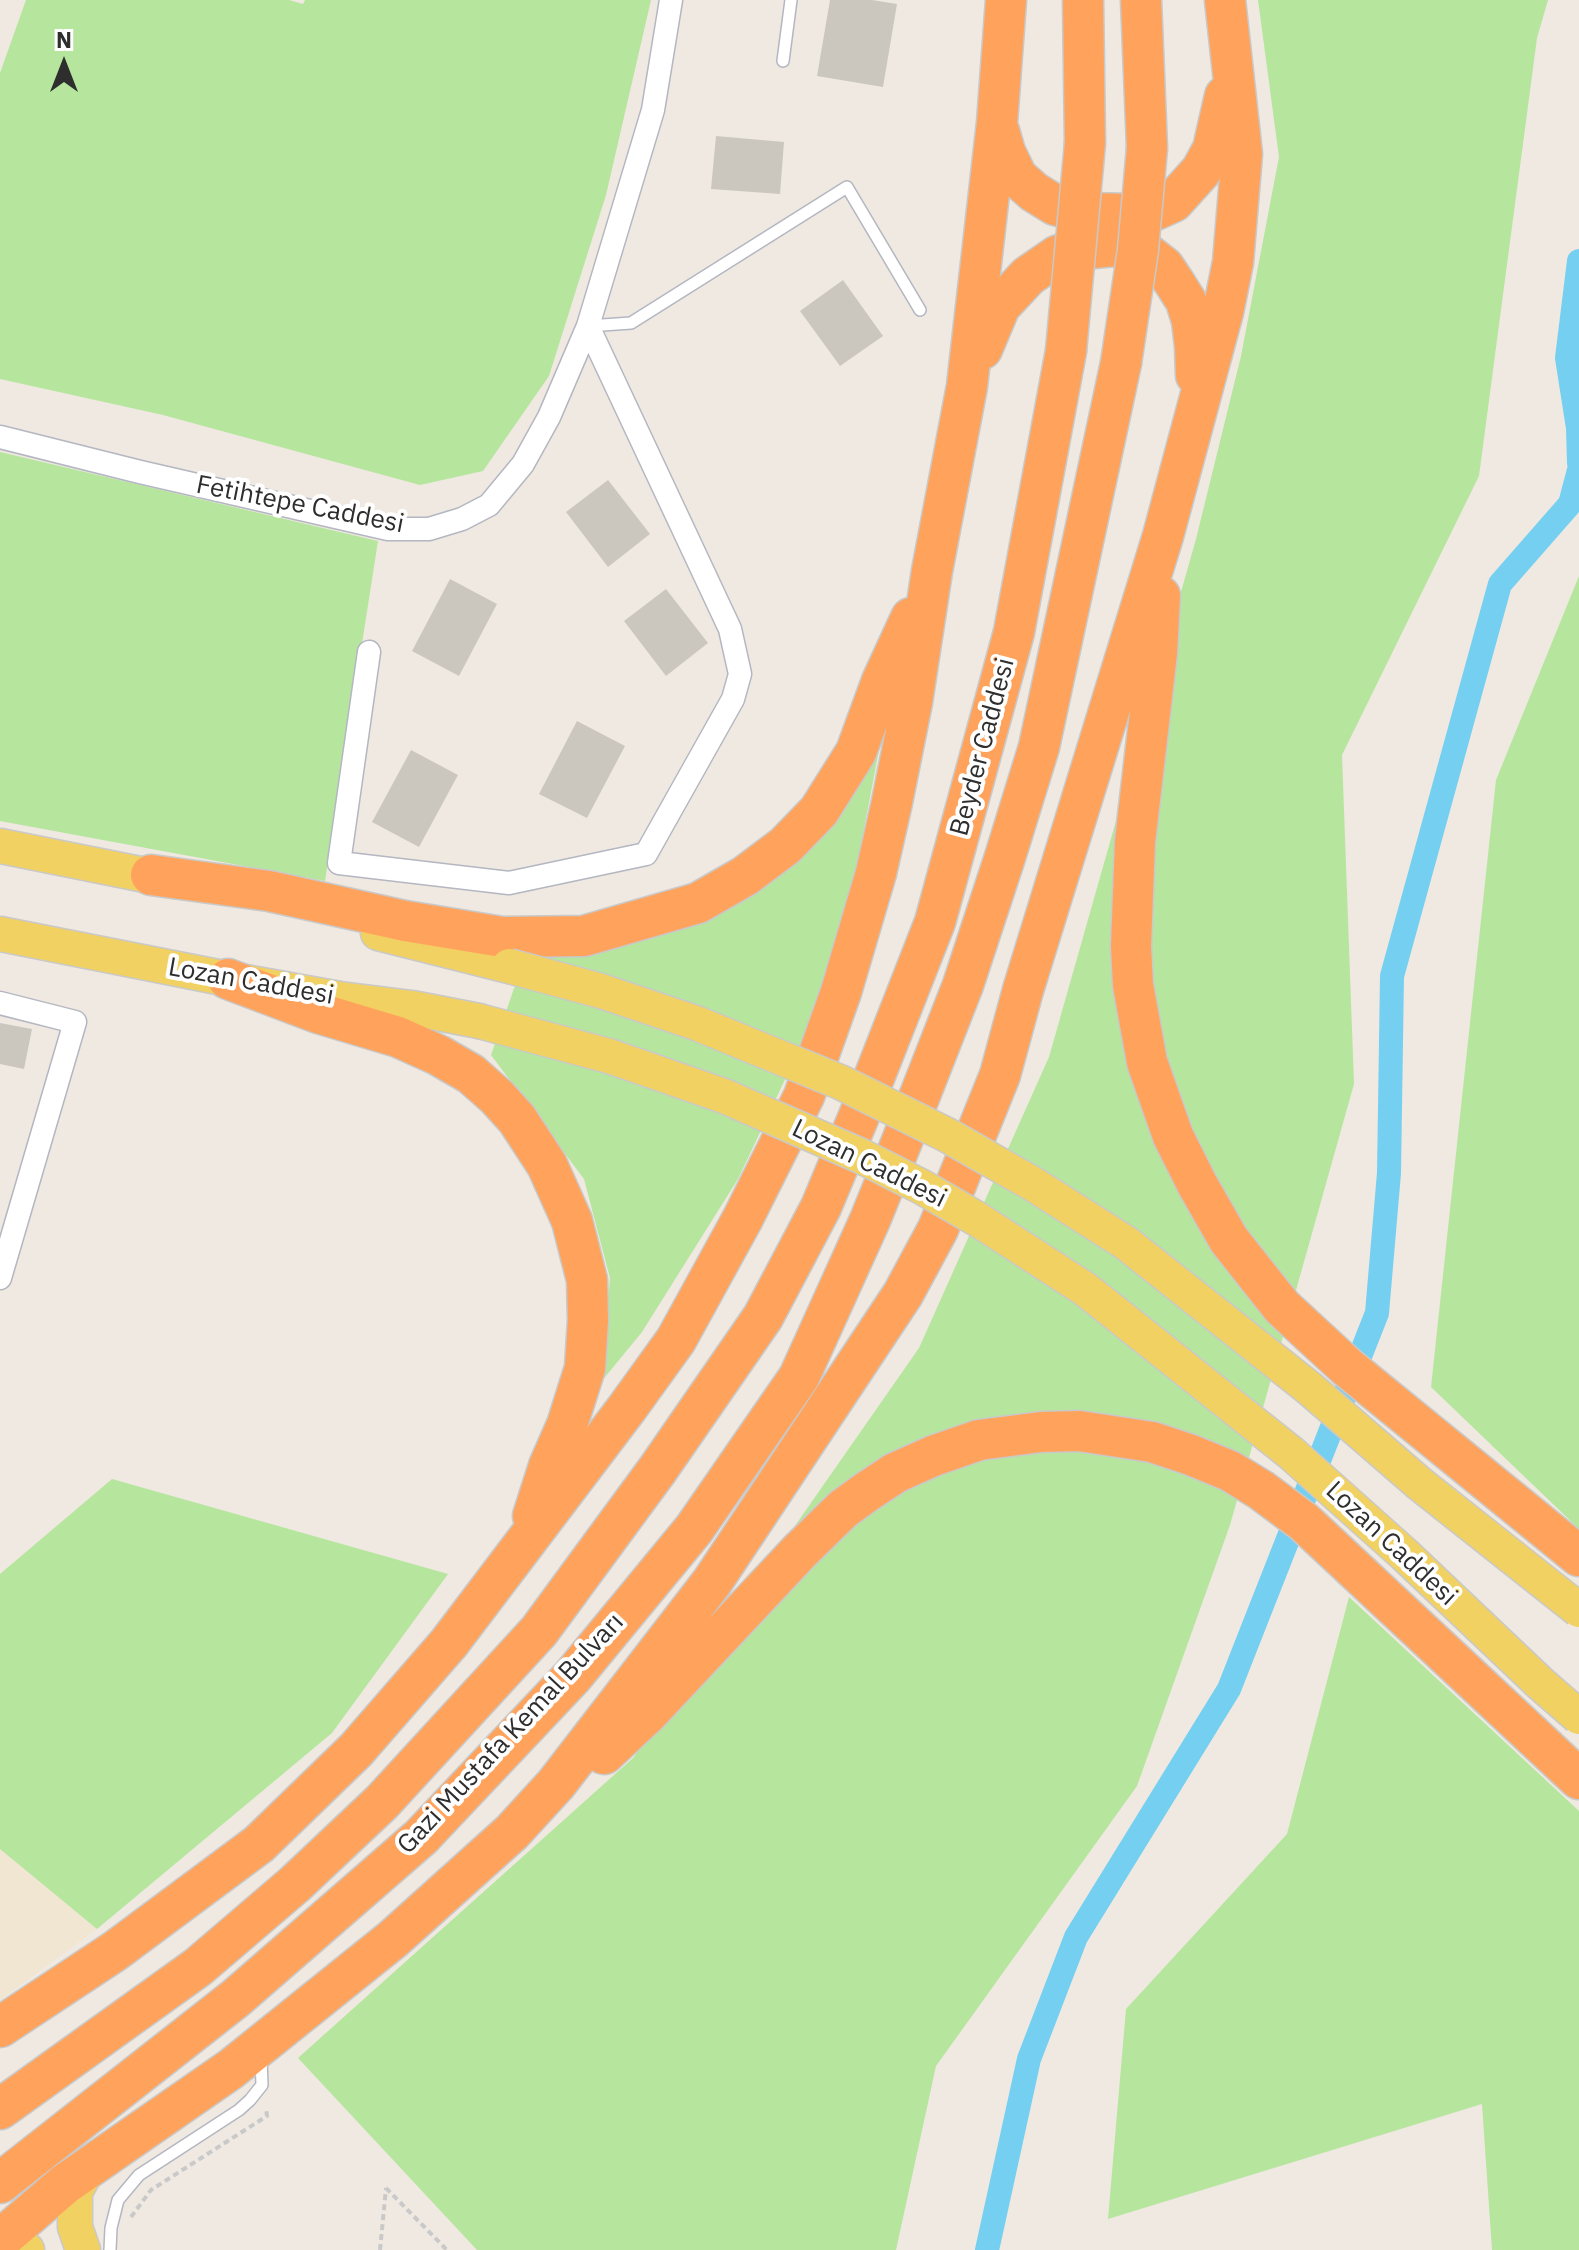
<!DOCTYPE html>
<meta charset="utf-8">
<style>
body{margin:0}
#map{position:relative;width:1579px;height:2250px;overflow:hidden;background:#efe9e1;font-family:"IBM Plex Sans",sans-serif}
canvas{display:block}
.north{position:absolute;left:24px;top:24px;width:80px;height:80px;-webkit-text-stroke:6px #fff;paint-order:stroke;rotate:0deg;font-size:22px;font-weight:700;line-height:32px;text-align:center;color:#2e2e2e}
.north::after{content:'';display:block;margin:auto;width:28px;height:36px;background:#2e2e2e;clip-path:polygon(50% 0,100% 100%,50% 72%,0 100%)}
</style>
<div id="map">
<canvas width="1579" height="2250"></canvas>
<div class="north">N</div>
</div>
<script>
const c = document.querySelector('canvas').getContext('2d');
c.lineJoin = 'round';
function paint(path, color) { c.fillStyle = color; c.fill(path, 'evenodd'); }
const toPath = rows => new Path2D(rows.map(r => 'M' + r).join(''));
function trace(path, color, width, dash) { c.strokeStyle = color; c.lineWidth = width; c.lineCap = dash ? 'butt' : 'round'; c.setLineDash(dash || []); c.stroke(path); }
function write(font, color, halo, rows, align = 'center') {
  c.font = font + ' "IBM Plex Sans",sans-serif'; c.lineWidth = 8; c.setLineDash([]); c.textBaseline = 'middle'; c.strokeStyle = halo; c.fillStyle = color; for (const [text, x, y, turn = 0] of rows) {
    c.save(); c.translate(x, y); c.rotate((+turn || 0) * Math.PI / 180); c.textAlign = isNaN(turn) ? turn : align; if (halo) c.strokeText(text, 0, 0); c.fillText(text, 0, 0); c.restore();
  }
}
const education = toPath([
 [0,1849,97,1929,0,2000]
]);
const green = toPath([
 [26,0,289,0,303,4,305,0,651,0,606,195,549,376,483,471,420,485,163,415,0,379,0,73],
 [1258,0,1548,0,1537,38,1479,476,1342,755,1354,1084,1230,1525,1137,1786,936,2066,896,2250,477,2250,298,2058,633,1758,919,1348,1049,1057,1196,539,1241,356,1279,157],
 [0,452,378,541,325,881,0,821],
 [1579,576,1579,1529,1431,1387,1496,780],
 [879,750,852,892,816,1014,738,1179,642,1332,601,1382,610,1278,584,1179,491,1055,528,948,601,943,824,829],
 [112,1479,448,1574,332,1733,97,1929,0,1849,0,1574],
 [1349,1597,1579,1811,1579,2250,1492,2250,1482,2104,1108,2219,1126,2009,1287,1834]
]);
const canal = toPath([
 [1579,261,1567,358,1578,428,1579,463],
 [987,2250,1029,2059,1076,1937,1229,1689,1377,1313,1389,1173,1392,976,1500,584,1570,504,1579,470]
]);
const building = toPath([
 [830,0,872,0,897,4,883,87,817,76],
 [716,136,784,142,780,194,711,189],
 [843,280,883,336,840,366,800,311],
 [608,480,650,534,608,567,566,512],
 [450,579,497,604,459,676,412,651],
 [666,589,708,643,666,676,624,621],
 [577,721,625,746,587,818,539,794],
 [411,750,458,775,419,847,372,822],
 [0,1023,32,1029,24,1069,0,1064]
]);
const path = toPath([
 [386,2188,445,2248,444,2250],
 [131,2217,151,2190,267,2116,266,2108],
 [380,2250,386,2188]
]);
const lane = toPath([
 [783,61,791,0],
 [588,326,631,323,847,187,920,310],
 [110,2250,111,2228,118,2200,139,2175,239,2110,250,2100,262,2085,261,2058]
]);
const street = toPath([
 [0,437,140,472,388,529,429,529,462,519,489,505,523,464,549,417,588,326,653,110,671,0],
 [369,652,339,863,509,883,646,854,733,699,740,674,730,629,588,326],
 [0,1003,75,1022,0,1278]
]);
const primary = toPath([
 [0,846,175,881],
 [378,933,509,966],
 [0,934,228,979,340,999,412,1008,479,1021],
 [0,2242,27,2250],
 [83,2250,75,2227,75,2192,88,2168]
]);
const highway = toPath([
 [1083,0,1085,143],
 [1141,0,1147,148],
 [999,131,1005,152,1017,177,1034,192,1055,205,1085,213,1133,214,1153,211,1173,202,1201,171,1213,149,1225,96],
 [982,349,1000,306,1028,276,1057,256,1073,250,1114,246,1146,253,1164,267,1174,282,1186,301,1192,321,1195,346,1196,375],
 [1160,596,1157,653,1135,842,1131,946,1133,985,1147,1062,1173,1136,1197,1184,1229,1240,1282,1307,1347,1367,1579,1556],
 [151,875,269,891,405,921,502,937,584,936,698,903,745,876,785,846,819,811,856,752,882,681,911,618],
 [228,979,318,1013,398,1037,438,1055,471,1074,497,1097,517,1119,547,1165,572,1221,587,1280,588,1320,585,1368,567,1425,549,1466,533,1516],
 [604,1754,648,1713,799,1552,843,1509,865,1493,895,1473,933,1456,979,1440,1041,1432,1079,1431,1152,1442,1191,1455,1230,1471,1261,1490,1304,1522,1579,1779],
 [0,2027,115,1951,259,1844,356,1750,449,1643,627,1408,676,1340,743,1218,804,1096,841,992,876,873,892,802,912,702,932,571,967,386,997,123,1006,0],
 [0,2109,198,1967,295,1884,382,1802,539,1631,658,1469,763,1317,821,1207,859,1116,935,922,1014,632,1066,351],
 [0,2183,236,1998,421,1837,572,1677,694,1529,799,1377,870,1220,902,1141,963,985,1005,857,1039,747,1121,363],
 [0,2240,65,2184,231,2069,393,1939,512,1832,556,1784,712,1582,903,1294,938,1229,1000,1075,1023,990,1163,536,1223,312,1233,262,1242,154,1225,0]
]);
const primaryBridge = toPath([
 [509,966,601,991,696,1023,840,1082,947,1135,1033,1184,1126,1243,1309,1388,1420,1484,1579,1610],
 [479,1021,609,1056,724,1096,861,1156,922,1187,977,1219,1085,1289,1291,1453,1404,1554,1540,1683,1579,1717]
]);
const highwayBridge = toPath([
 [1066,351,1085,143],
 [1121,363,1138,250,1147,148]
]);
const streetNames = [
 ["Fetihtepe Caddesi",300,505,11],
 ["Beyder Caddesi",983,747,-75],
 ["Lozan Caddesi",251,982,10],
 ["Lozan Caddesi",869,1164,26],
 ["Lozan Caddesi",1391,1544,43],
 ["Gazi Mustafa Kemal Bulvarı",511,1734,-47]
];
paint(education, '#f0e6d1');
paint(green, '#b6e59e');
trace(canal, '#75cff0', 24);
paint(building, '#cbc7bf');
trace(lane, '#b4b7c1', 14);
trace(street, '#b4b7c1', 25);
trace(primary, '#c9c9c9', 37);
trace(highway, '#c9c9c9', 43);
trace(path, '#c9c9c9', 4, [6, 4]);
trace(lane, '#fff', 11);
trace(street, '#fff', 22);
trace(primary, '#f2d163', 34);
trace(highway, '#ffa35c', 40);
trace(primaryBridge, '#c9c9c9', 37, []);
trace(highwayBridge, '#c9c9c9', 43, []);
trace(primaryBridge, '#f2d163', 34);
trace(highwayBridge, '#ffa35c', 40);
write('26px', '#2e2e2e', '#fff', streetNames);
</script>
